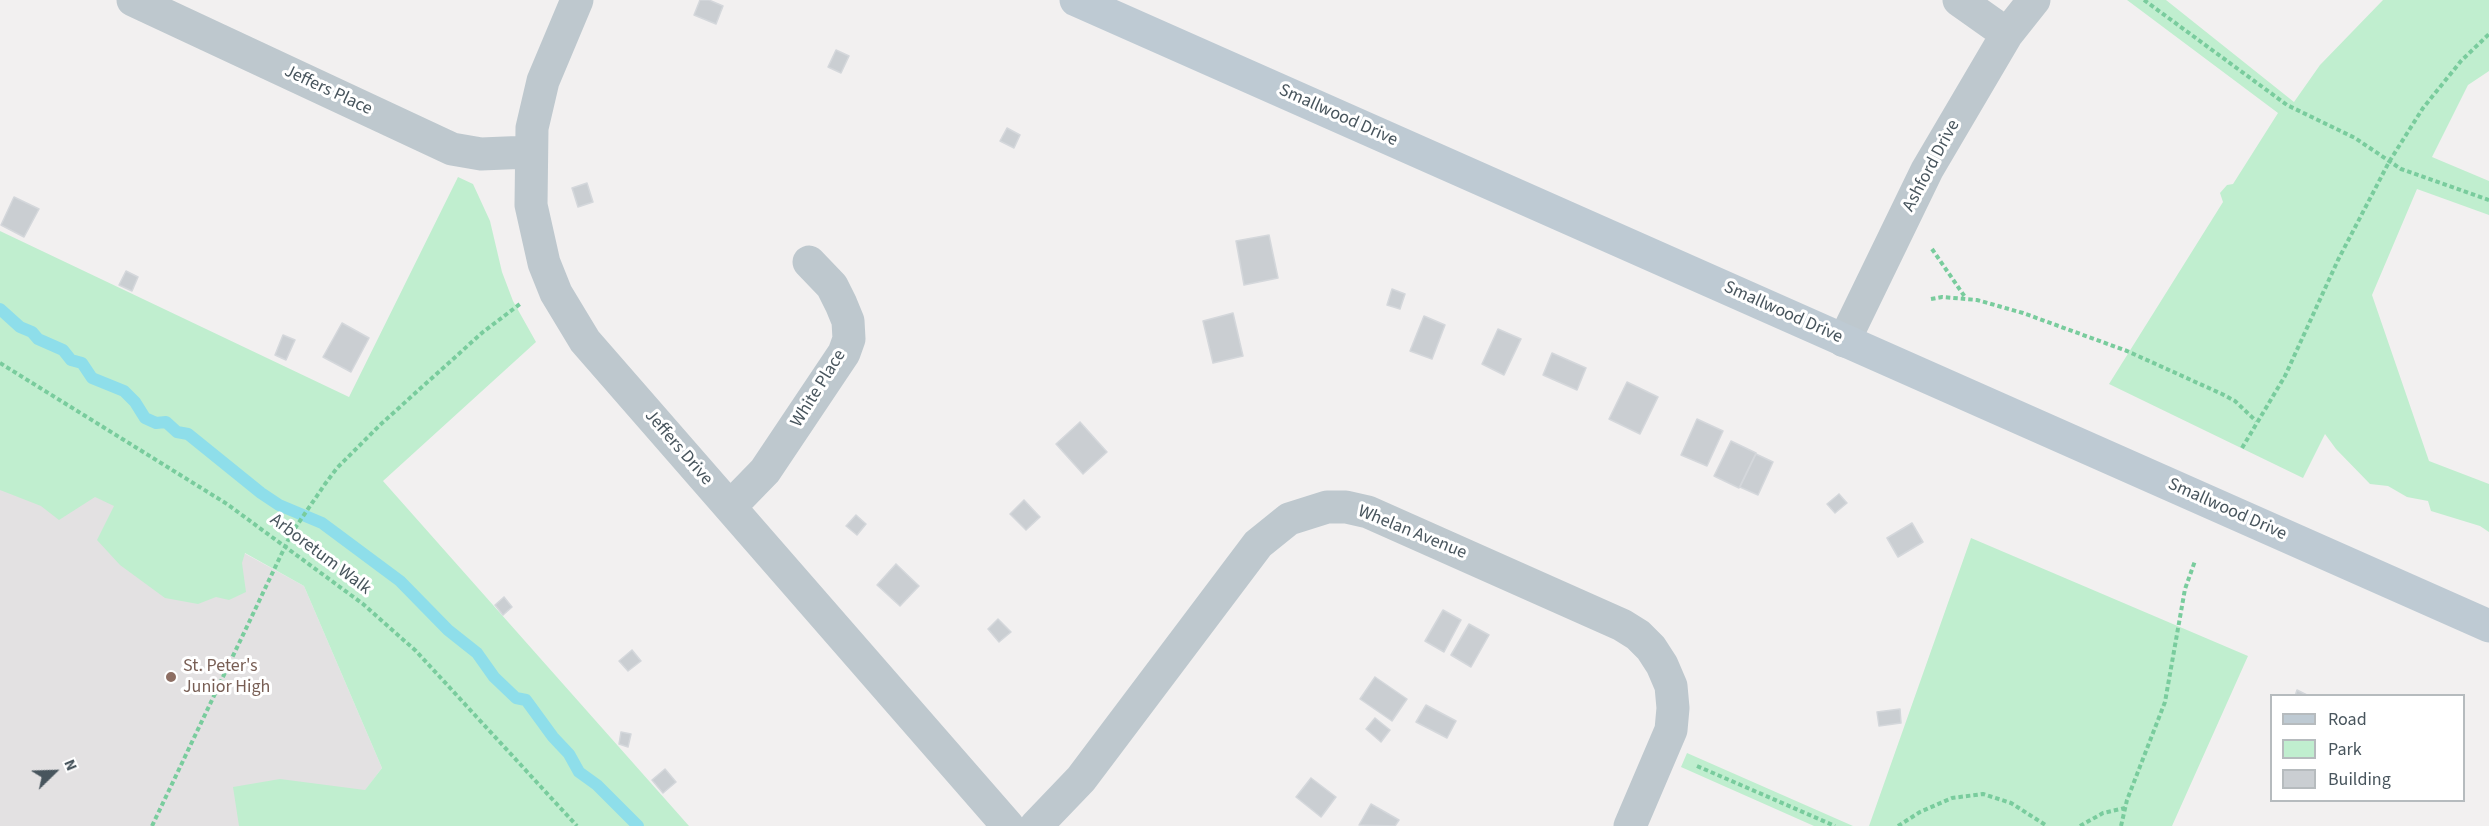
<!DOCTYPE html>
<style>
body{margin:0}
#map{position:relative;width:2489px;height:826px;overflow:hidden;background:#f2f0f0;font-family:"Source Sans 3",sans-serif}
canvas{display:block}
.legend{position:absolute;left:2270px;top:694px;width:195px;height:108px;box-sizing:border-box;background:#fff;border:2px solid #b6bbbe;margin:0;padding:8px 10px;list-style:none;font-size:18px;color:#48555d}
.legend li{display:flex;align-items:center;gap:12px;height:30px}
.legend b{width:30px;border:2px solid #b6bbbe}
.north{position:absolute;left:24px;top:742px;width:60px;height:60px;-webkit-text-stroke:4px #fff;paint-order:stroke;rotate:67deg;font-size:16px;font-weight:700;line-height:24px;text-align:center;color:#48555d}
.north::after{content:'';display:block;margin:auto;width:21px;height:27px;background:#48555d;clip-path:polygon(50% 0,100% 100%,50% 72%,0 100%)}
</style>
<div id="map">
<canvas width="2489" height="826"></canvas>
<ul class="legend">
<li><b style="height:8px;background:#becad3"></b>Road</li>
<li><b style="height:16px;background:#c0eecf"></b>Park</li>
<li><b style="height:16px;background:#caced2"></b>Building</li>
</ul>
<div class="north">N</div>
</div>
<script>
const c = document.querySelector('canvas').getContext('2d');
c.lineJoin = 'round';
function paint(path, color) { c.fillStyle = color; c.fill(path, 'evenodd'); }
const toPath = rows => new Path2D(rows.map(r => 'M' + r).join(''));
function trace(path, color, width, dash) { c.strokeStyle = color; c.lineWidth = width; c.lineCap = dash ? 'butt' : 'round'; c.setLineDash(dash || []); c.stroke(path); }
function write(font, color, halo, rows, align = 'center') {
  c.font = font + ' "Source Sans 3",sans-serif'; c.lineWidth = 6; c.setLineDash([]); c.textBaseline = 'middle'; c.strokeStyle = halo; c.fillStyle = color; for (const [text, x, y, turn = 0] of rows) {
    c.save(); c.translate(x, y); c.rotate((+turn || 0) * Math.PI / 180); c.textAlign = isNaN(turn) ? turn : align; if (halo) c.strokeText(text, 0, 0); c.fillText(text, 0, 0); c.restore();
  }
}
const education = toPath([
 [0,419,304,586,382,768,338,826,0,826]
]);
const green = toPath([
 [2127,0,2166,0,2294,102,2320,65,2383,0,2489,0,2489,71,2468,85,2432,157,2489,181,2489,215,2417,189,2372,295,2429,461,2489,484,2489,532,2480,526,2431,511,2428,501,2407,497,2388,486,2370,484,2336,449,2325,434,2303,478,2109,384,2223,202,2220,193,2227,185,2233,184,2278,113],
 [458,177,473,184,490,221,502,272,513,301,536,342,383,481,689,826,239,826,233,787,280,779,365,790,382,768,304,586,245,553,242,563,246,592,229,600,216,597,198,604,165,598,120,565,97,540,114,506,95,497,59,520,41,506,0,490,0,231,349,397],
 [1971,538,2248,656,2172,826,1869,826],
 [1687,753,1853,826,1814,826,1681,767]
]);
const stream = toPath([
 [0,309,20,327,32,332,38,339,63,350,71,360,82,363,92,378,124,391,135,402,145,418,156,423,166,422,177,432,188,434,261,493,279,505,322,523,400,581,448,630,477,653,494,677,516,698,526,700,553,737,569,754,579,772,597,785,638,826]
]);
const building = toPath([
 [700,0,709,0,723,6,716,24,694,15,700,0],
 [836,50,849,56,841,73,828,67,836,50],
 [1007,128,1020,135,1014,148,1000,141,1007,128],
 [587,183,593,202,578,207,572,188,587,183],
 [14,197,39,209,24,237,1,225,14,197],
 [1269,235,1278,278,1244,285,1236,241,1269,235],
 [126,271,138,277,132,291,119,285,126,271],
 [1392,289,1405,294,1400,309,1387,305,1392,289],
 [1233,313,1243,356,1213,363,1203,321,1233,313],
 [1424,316,1445,325,1432,359,1410,351,1424,316],
 [342,323,369,338,351,372,323,357,342,323],
 [1498,329,1521,339,1504,375,1482,364,1498,329],
 [283,335,295,340,286,360,275,355,283,335],
 [1552,353,1586,368,1577,390,1543,375,1552,353],
 [1627,382,1658,397,1640,434,1609,419,1627,382],
 [1697,419,1723,431,1707,466,1681,455,1697,419],
 [1080,422,1107,452,1083,474,1056,444,1080,422],
 [1731,441,1756,453,1739,488,1714,476,1731,441],
 [1756,454,1773,462,1758,495,1740,487,1756,454],
 [1839,494,1847,503,1835,513,1827,504,1839,494],
 [1024,500,1040,517,1026,530,1010,514,1024,500],
 [856,515,866,524,857,535,846,526,856,515],
 [1912,523,1923,542,1898,557,1887,538,1912,523],
 [896,564,919,586,900,606,877,585,896,564],
 [504,597,512,607,503,615,495,605,504,597],
 [1443,610,1461,620,1444,652,1425,641,1443,610],
 [998,619,1011,632,999,642,988,629,998,619],
 [1469,624,1489,635,1471,667,1451,655,1469,624],
 [632,650,641,661,628,671,619,661,632,650],
 [1375,677,1407,699,1392,721,1360,699,1375,677],
 [2297,690,2309,696,2295,696,2297,690],
 [1426,705,1456,721,1447,738,1416,722,1426,705],
 [1900,709,1901,723,1879,726,1877,712,1900,709],
 [1375,718,1390,730,1381,742,1366,729,1375,718],
 [621,732,631,734,628,747,619,744,621,732],
 [665,769,676,782,663,793,652,780,665,769],
 [1311,778,1336,797,1321,817,1296,797,1311,778],
 [1371,804,1399,820,1395,826,1359,825,1371,804]
]);
const path = toPath([
 [2144,0,2287,105,2355,138,2401,169,2489,200],
 [1932,249,1965,297],
 [1931,299,1942,297,1977,300,2023,313,2127,351,2222,394,2235,401,2256,421],
 [0,363,227,504,363,604,416,651,577,826],
 [2242,448,2285,376,2338,260,2389,162,2423,108,2461,61,2489,34],
 [1697,766,1835,826],
 [152,826,291,534,325,484,337,468,381,424,483,332,520,304],
 [1898,826,1920,812,1952,798,1983,794,2011,803,2047,826],
 [2080,826,2103,813,2125,808],
 [2121,826,2127,800,2165,702,2185,589,2195,561]
]);
const street = toPath([
 [133,0,452,149,481,154,530,152],
 [577,0,543,81,532,128,531,205,544,263,556,293,585,341,1008,826],
 [1959,0,2007,34],
 [1844,341,1927,170,2007,34,2034,0],
 [730,507,765,471,844,353,849,339,848,321,841,304,832,286,809,262],
 [1036,826,1081,779,1258,544,1289,519,1327,507,1346,507,1368,512,1386,520,1622,625,1638,635,1651,648,1662,665,1671,686,1673,708,1671,730,1630,826]
]);
const secondary = toPath([
 [1076,0,2489,626]
]);
const markers = [
 [171,677,6,"#8d6e63"]
];
const streetNames = [
 ["Jeffers Place",328,91,25],
 ["Smallwood Drive",1338,116,24],
 ["Ashford Drive",1932,166,-62],
 ["Smallwood Drive",1783,313,24],
 ["White Place",819,389,-58],
 ["Jeffers Drive",678,448,49],
 ["Smallwood Drive",2227,510,24],
 ["Whelan Avenue",1412,533,22],
 ["Arboretum Walk",320,555,37]
];
const educationNames = [
 ["St. Peter's",183,667],
 ["Junior High",183,688]
];
paint(education, '#e3e1e2');
paint(green, '#c0eecf');
trace(stream, '#8edeea', 12);
paint(building, '#caced2');
trace(building, '#d4d7db', 1.5);
trace(path, '#79cc9d', 4, [4.5, 3]);
trace(street, '#bec8ce', 33);
trace(secondary, '#becad3', 33);
for (const [x, y, r, color] of markers) { const dot = new Path2D(); dot.arc(x, y, r, 0, 2 * Math.PI); c.fillStyle = color; c.fill(dot); trace(dot, '#fff', 2); }
write('18px', '#48555d', '#fff', streetNames);
write('18px', '#785e54', '#fff', educationNames, 'left');
</script>
